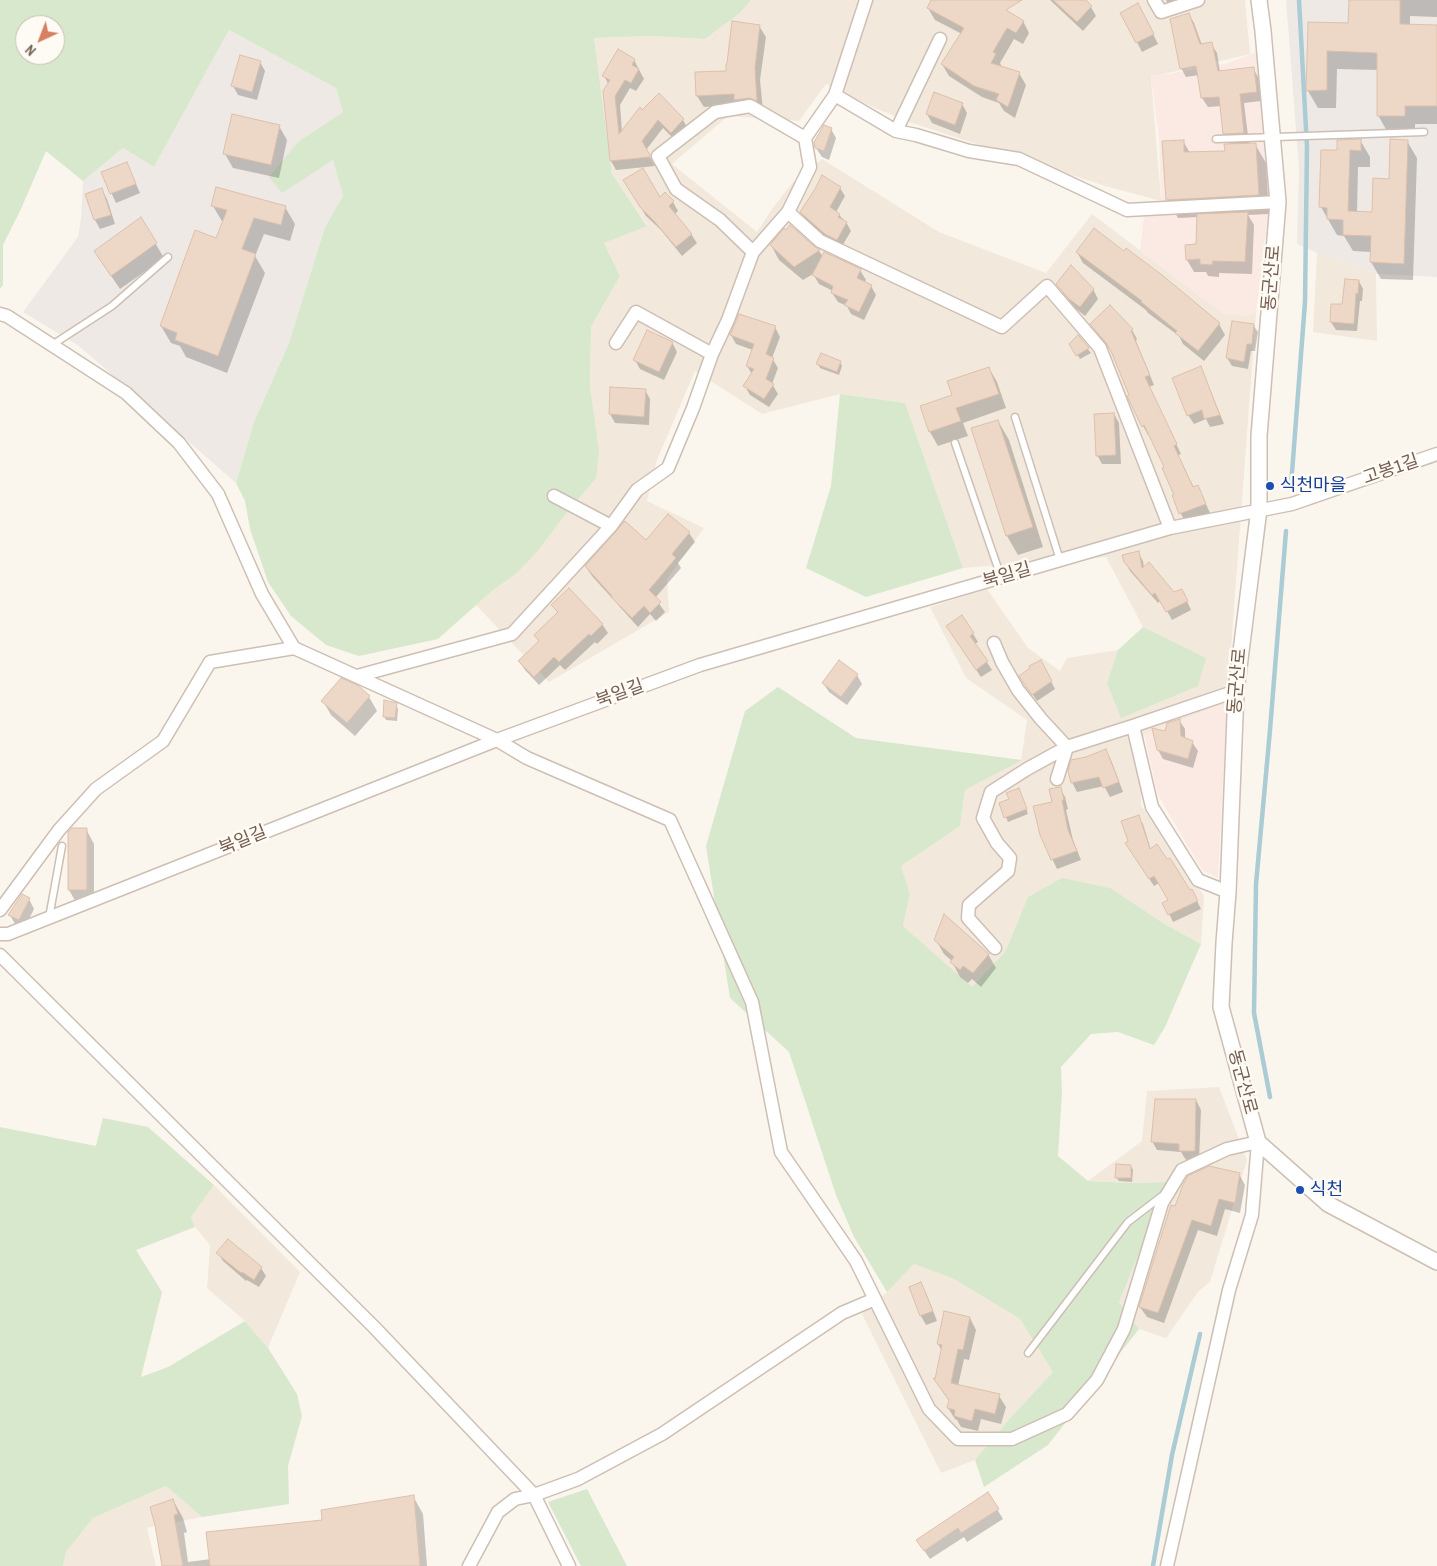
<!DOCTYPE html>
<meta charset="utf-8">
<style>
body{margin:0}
#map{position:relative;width:1437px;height:1566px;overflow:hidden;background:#fbf6ed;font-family:"Archivo Narrow",sans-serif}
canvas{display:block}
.north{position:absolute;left:15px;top:15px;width:50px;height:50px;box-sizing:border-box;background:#fefaf4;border:1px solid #c7bcb3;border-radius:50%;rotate:223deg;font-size:14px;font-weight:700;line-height:20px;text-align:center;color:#755f52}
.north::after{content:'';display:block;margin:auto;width:18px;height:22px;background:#d67f61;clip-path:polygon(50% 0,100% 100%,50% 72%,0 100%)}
</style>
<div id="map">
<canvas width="1437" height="1566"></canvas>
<div class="north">N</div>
</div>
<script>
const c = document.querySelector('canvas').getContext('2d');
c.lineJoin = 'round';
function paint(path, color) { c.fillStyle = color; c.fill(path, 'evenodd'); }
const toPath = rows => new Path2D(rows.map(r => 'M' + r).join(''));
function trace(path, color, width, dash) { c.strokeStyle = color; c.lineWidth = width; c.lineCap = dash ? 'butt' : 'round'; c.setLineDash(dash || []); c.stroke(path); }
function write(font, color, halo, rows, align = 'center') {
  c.font = font + ' "Archivo Narrow","Noto Sans KR",sans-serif'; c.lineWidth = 5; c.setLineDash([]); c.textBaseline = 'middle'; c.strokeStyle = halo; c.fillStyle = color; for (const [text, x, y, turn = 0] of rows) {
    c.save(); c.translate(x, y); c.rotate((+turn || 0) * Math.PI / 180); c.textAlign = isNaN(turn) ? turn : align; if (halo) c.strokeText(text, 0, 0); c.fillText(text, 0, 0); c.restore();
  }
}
const residential = toPath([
 [751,0,1245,0,1250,54,1151,77,1161,201,1105,186,909,122,875,108,826,84,799,121,728,116,672,164,757,232,772,209,793,182,822,159,939,232,1046,273,1092,214,1223,313,1256,313,1227,703,1144,734,1141,805,1204,896,1201,944,1161,922,1028,897,1005,952,972,988,903,926,910,894,901,866,960,826,965,790,1021,760,1027,720,966,678,930,607,987,589,1028,648,1060,671,1067,658,1118,650,1107,683,1206,659,1143,627,1106,557,963,568,905,403,840,394,762,414,695,371,657,460,647,501,704,528,667,579,669,612,549,682,476,605,492,591,517,573,537,552,565,515,599,450,590,386,591,327,620,276,604,243,647,225,612,174,594,38,650,36,705,39,740,13],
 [1317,253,1376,274,1377,341,1313,332],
 [1219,1087,1247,1160,1210,1282,1198,1292,1166,1338,1139,1329,1119,1302,1153,1220,1166,1182,1130,1183,1088,1181,1142,1141,1147,1091],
 [214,1185,300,1272,268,1348,245,1321,207,1288,210,1245,195,1227,191,1217],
 [914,1264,954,1279,1020,1319,1053,1372,1011,1417,975,1460,941,1473,862,1314,887,1292],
 [166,1486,202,1517,147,1528,156,1566,63,1566,66,1552,93,1518]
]);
const commercial = toPath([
 [1258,51,1270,197,1256,313,1244,316,1223,314,1140,251,1144,216,1161,201,1159,137,1151,77,1229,63],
 [1227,703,1218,878,1202,870,1158,795,1144,734]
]);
const industrial = toPath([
 [1286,0,1437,0,1437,277,1376,274,1317,253,1297,244,1299,169],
 [229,30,336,88,343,112,299,141,282,192,333,160,343,196,325,227,289,343,254,422,236,483,79,346,23,312,78,237,81,219,83,181,123,148,154,167]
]);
const green = toPath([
 [0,0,751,0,740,13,705,39,650,36,594,38,612,174,647,226,604,243,620,276,591,327,590,386,599,450,596,478,565,515,537,552,517,573,492,591,438,639,359,656,326,645,291,616,268,582,250,529,245,501,236,483,254,422,289,343,325,227,343,196,333,160,282,193,269,177,299,141,343,112,336,88,229,30,154,167,123,148,83,181,46,151,21,209,3,245,3,285,0,289],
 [25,25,55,25,55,55,25,55],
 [840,394,905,403,963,568,866,597,806,568,831,486],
 [1143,627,1206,658,1198,686,1121,718,1107,683,1118,650],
 [778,687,856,738,1022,760,965,790,960,826,901,866,910,894,903,926,972,987,1005,952,1028,897,1062,878,1110,888,1161,922,1201,944,1165,1027,1154,1045,1118,1032,1091,1034,1061,1067,1062,1093,1058,1156,1088,1181,1130,1183,1166,1182,1153,1220,1119,1302,1139,1329,1048,1445,984,1487,975,1460,1011,1417,1053,1372,1020,1319,954,1279,914,1264,887,1292,854,1237,836,1195,789,1052,730,998,706,846,745,711],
 [103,1118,148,1127,214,1185,191,1217,195,1227,136,1250,162,1292,141,1377,168,1367,245,1321,268,1348,297,1394,302,1416,288,1466,289,1504,202,1517,166,1486,93,1518,66,1552,63,1566,0,1566,0,1127,96,1146],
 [587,1489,627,1566,581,1566,548,1502]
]);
const shadow = toPath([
 [933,0,984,0,1023,21,1029,33,1023,44,1014,39,1000,63,1002,67,1019,73,1026,85,1015,118,1004,111,999,103,982,97,949,76,942,64,962,34,935,20,928,8],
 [1050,0,1084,0,1091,7,1096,16,1083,31],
 [1166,0,1183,0,1169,5],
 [1350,0,1437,0,1437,17,1410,16,1410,26,1437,26,1437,124,1415,124,1415,134,1388,133,1378,115,1378,70,1337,69,1336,108,1318,108,1308,91,1309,23,1350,24],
 [1122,13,1143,14,1158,44,1142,52],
 [1189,14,1194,23,1202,45,1211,44,1217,53,1220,72,1253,68,1258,77,1261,101,1244,103,1249,144,1255,144,1266,163,1269,214,1248,215,1254,225,1252,274,1219,273,1219,277,1208,276,1206,272,1194,272,1187,260,1186,246,1197,245,1198,217,1178,218,1167,199,1183,141,1190,153,1226,152,1231,145,1224,133,1222,106,1208,107,1202,98,1199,75,1186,77,1181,68],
 [759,26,766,37,760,80,763,111,738,105,704,107,697,96,728,72],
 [634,60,644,79,636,91,630,88,620,105,622,132,659,95,683,120,688,129,676,141,663,128,646,150,655,166,616,170,611,161,604,91,609,85,604,76],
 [260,62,265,71,257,100,238,95,233,86],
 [962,104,967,113,960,134,932,123,927,114],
 [279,126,287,140,279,178,233,168,225,154],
 [831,129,836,138,829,160,822,157,816,148],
 [1360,140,1370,157,1370,167,1358,167,1357,213,1373,213,1390,180,1407,141,1417,158,1413,280,1381,279,1371,262,1371,252,1353,251,1344,236,1337,235,1321,207,1338,152],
 [127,163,140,193,116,203,102,173],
 [625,181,660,199,673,202,678,211,675,214,691,234,697,243,682,256,661,230,646,216],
 [840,188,845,196,836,212,846,222,851,231,841,248,831,243,806,220,801,212],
 [102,190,107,199,115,224,100,229,95,220,86,195],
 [213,206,285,207,295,224,290,241,264,234,255,256,265,273,227,373,186,357,180,346,171,343,161,326,217,240,223,223],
 [141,219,164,258,120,289,95,252],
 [771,245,814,248,819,251,823,257,860,270,866,280,864,283,871,286,876,295,864,320,851,314,847,306,838,302,832,293,833,291,819,284,813,274,803,280,779,260],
 [1077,252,1219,324,1225,335,1204,361,1183,344,1179,336,1148,313,1146,310,1083,263],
 [1359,281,1363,289,1362,301,1360,301,1357,331,1336,330,1331,322,1333,305,1343,306],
 [1058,284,1093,289,1098,299,1085,316,1075,308,1063,293],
 [1110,307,1132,330,1137,339,1136,341,1154,385,1149,387,1181,454,1178,455,1194,488,1198,486,1210,513,1186,523,1181,514,1173,496,1176,495,1166,467,1150,434,1148,435,1143,426,1111,351,1097,333,1092,324],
 [1253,325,1258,332,1255,351,1251,351,1248,369,1232,366,1227,358],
 [775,327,780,337,772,358,778,368,772,384,778,394,769,407,750,395,745,386,752,374,747,366,753,350,736,344,731,335],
 [1078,337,1091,353,1080,359,1071,344],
 [672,342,677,352,664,380,640,369,635,360],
 [840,362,842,366,839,375,820,368,818,364],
 [989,368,997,382,1006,408,963,423,968,436,938,446,930,432,922,407,953,396],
 [1200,368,1205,377,1224,424,1210,427,1206,419,1194,424,1188,415,1174,378],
 [645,390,650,399,649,425,615,423,610,414],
 [1114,414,1119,423,1121,464,1102,464,1097,455],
 [998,421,1009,440,1043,547,1018,555,1007,536],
 [668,515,689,533,695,542,678,563,681,568,655,598,665,612,656,621,650,614,638,627,592,576,586,567,646,542],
 [1138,552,1143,561,1144,568,1174,594,1186,599,1191,610,1172,620,1161,600,1158,603,1130,571,1125,562],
 [553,605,602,624,608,633,597,644,595,642,565,670,560,665,539,685,525,670,519,661,539,642,535,635,558,614],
 [962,616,978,642,975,644,992,670,981,677,952,634],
 [1032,668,1044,668,1055,689,1037,701,1025,683],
 [857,675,862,684,847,705,829,692,823,683],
 [369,697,377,711,355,736,331,715,323,701],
 [396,704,398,709,397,721,386,720,384,716],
 [1179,720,1185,729,1185,739,1192,742,1198,751,1193,768,1163,759,1158,750,1166,733],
 [1105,751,1111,760,1123,792,1110,797,1104,786,1077,792,1072,782],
 [1060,788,1065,797,1068,809,1066,810,1073,840,1081,860,1057,869,1041,835],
 [1021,794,1028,814,1008,822,1000,804],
 [1138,817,1143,824,1151,850,1195,897,1201,909,1173,922,1164,903,1169,901,1159,883,1154,886,1131,851],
 [86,829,94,844,94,904,77,904,69,890],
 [29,899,34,909,24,929,15,924,10,915],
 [936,940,988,954,996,968,981,987,972,979,968,983,960,977,952,962,952,961,944,954],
 [1196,1100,1201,1110,1199,1160,1186,1160,1181,1152,1157,1150,1152,1141],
 [1131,1166,1133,1170,1132,1182,1119,1181,1116,1177],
 [1239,1174,1245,1185,1240,1213,1225,1209,1217,1236,1198,1230,1164,1323,1147,1317,1140,1307,1176,1208],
 [218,1253,261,1268,266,1276,259,1287,247,1280,246,1281,223,1261],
 [921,1284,926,1293,937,1321,926,1325,921,1316],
 [970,1318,976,1330,969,1360,964,1359,958,1386,999,1396,1006,1407,1001,1424,981,1419,978,1431,961,1427,957,1420,955,1419,948,1408,950,1402,935,1380,942,1351,938,1344],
 [988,1494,1003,1519,967,1542,964,1537,930,1559,923,1549],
 [413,1496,423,1514,427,1566,163,1566,173,1500,183,1518,187,1532,184,1533,188,1562,211,1559,324,1521]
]);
const stream = toPath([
 [1291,486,1305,302,1307,147,1299,0],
 [1270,1097,1254,1013,1256,884,1270,730,1286,531],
 [1153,1566,1172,1455,1200,1334]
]);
const building = toPath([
 [931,0,1022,0,1006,10,1024,21,1016,33,1007,28,993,52,996,54,991,63,1020,72,1008,107,996,100,999,94,974,86,941,64,964,28,927,8,931,0],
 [1053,0,1086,0,1092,6,1077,22,1053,0],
 [1349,0,1400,0,1400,24,1437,25,1437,106,1405,106,1405,116,1377,116,1377,53,1327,51,1327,90,1306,91,1308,22,1348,23,1349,0],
 [1138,3,1154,34,1136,43,1120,13,1138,3],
 [1189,13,1200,44,1212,42,1218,71,1254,67,1257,92,1240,94,1244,133,1223,134,1219,97,1201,98,1196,66,1180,69,1170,19,1189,13],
 [732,21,760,25,755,68,757,101,749,98,734,100,734,94,696,96,695,72,726,71,726,64,727,63,732,21],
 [618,49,635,59,632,65,639,69,631,83,625,80,615,96,619,134,640,107,642,110,659,93,684,119,671,133,658,120,642,141,650,155,650,157,610,161,603,91,610,80,602,76,618,49],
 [240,55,261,61,252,92,231,86,240,55],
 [934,92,963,103,955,125,926,114,934,92],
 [232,114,280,125,271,165,223,154,232,114],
 [824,125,832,128,824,151,815,148,814,142,824,125],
 [1361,139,1361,151,1350,150,1348,211,1372,212,1373,178,1389,179,1390,139,1408,140,1404,264,1370,262,1371,236,1343,235,1343,220,1327,219,1327,208,1319,207,1321,150,1337,150,1337,140,1361,139],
 [1184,140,1184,152,1225,151,1224,144,1256,143,1259,195,1166,200,1162,141,1184,140],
 [127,162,136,184,110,194,101,172,127,162],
 [643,168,660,197,665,192,674,201,669,206,692,234,676,247,654,221,640,207,623,180,643,168],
 [822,175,841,187,830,207,840,214,838,217,847,222,837,240,825,234,800,212,815,189,822,175],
 [216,187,286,206,281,225,254,218,242,249,256,254,218,356,175,340,177,333,160,326,195,230,216,238,227,210,211,206,216,187],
 [102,188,111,215,94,220,85,194,102,188],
 [1248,212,1245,262,1213,261,1212,265,1200,264,1200,259,1186,260,1185,245,1196,244,1197,214,1248,212],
 [141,217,157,243,111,276,94,251,141,217],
 [790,225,815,247,820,250,794,267,770,245,784,228,786,230,790,225],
 [1094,228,1124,251,1126,248,1162,275,1220,323,1198,351,1175,333,1177,331,1141,302,1142,301,1076,252,1094,228],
 [824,252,861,269,857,278,872,285,859,312,844,305,848,300,831,293,833,286,812,275,824,252],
 [1071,265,1094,289,1080,307,1069,299,1056,284,1071,265],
 [1345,279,1359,280,1358,294,1356,293,1354,324,1330,322,1331,304,1342,304,1345,279],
 [1110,305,1133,329,1131,331,1150,375,1145,377,1177,444,1174,446,1193,487,1198,485,1206,504,1179,514,1172,495,1174,495,1162,468,1164,467,1144,425,1142,427,1128,398,1127,396,1129,395,1111,351,1106,343,1090,324,1110,305],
 [739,314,776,326,766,354,774,358,766,379,774,384,764,399,743,386,754,369,746,366,754,344,730,335,739,314],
 [1232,321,1254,324,1252,344,1247,344,1244,362,1226,358,1232,321],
 [647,330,673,342,659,372,633,360,647,330],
 [1078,335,1089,348,1076,356,1069,344,1078,335],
 [821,353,841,361,837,372,816,364,821,353],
 [1201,366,1217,408,1220,415,1204,419,1202,410,1187,416,1172,378,1201,366],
 [989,367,999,394,956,408,961,421,929,432,920,406,952,395,947,381,989,367],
 [610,387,646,389,644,417,609,414,610,387],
 [1114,413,1116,455,1096,456,1094,414,1114,413],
 [998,420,1033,527,1006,536,971,428,998,420],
 [668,514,690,532,672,554,676,558,649,590,661,602,650,613,644,606,632,618,611,597,612,596,585,566,625,521,646,540,668,514],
 [1139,551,1142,568,1149,562,1174,592,1182,589,1188,601,1166,612,1155,593,1152,595,1124,562,1122,555,1139,551],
 [569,588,603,624,591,636,589,634,559,662,554,657,534,677,518,661,539,641,534,635,558,612,551,605,569,588],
 [962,615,974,633,970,636,988,661,976,670,946,626,962,615],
 [839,660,858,674,841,697,822,683,839,660],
 [1041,660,1052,681,1032,695,1019,676,1030,668,1029,666,1041,660],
 [341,678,359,686,370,696,347,723,321,701,341,678],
 [384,700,397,703,395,718,383,717,384,700],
 [1180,719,1181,736,1193,741,1188,759,1157,750,1152,728,1165,731,1167,723,1180,719],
 [1106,749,1119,782,1103,788,1099,777,1071,783,1068,771,1071,760,1086,757,1106,749],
 [1061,787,1064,800,1062,800,1068,830,1077,851,1051,860,1040,835,1033,806,1052,802,1049,789,1061,787],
 [1019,788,1027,809,1004,818,999,803,1009,799,1006,793,1019,788],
 [1139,815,1150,849,1157,844,1167,859,1170,858,1190,890,1192,889,1198,901,1168,915,1162,903,1168,900,1154,876,1149,879,1125,843,1128,841,1121,821,1139,815],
 [72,828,87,828,87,890,68,890,68,832,72,828],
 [22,894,30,898,19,920,8,915,22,894],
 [944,914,989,954,973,973,963,966,960,970,950,962,954,957,934,940,944,914],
 [1155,1099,1196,1099,1195,1151,1179,1151,1179,1144,1151,1142,1155,1099],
 [1116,1164,1131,1165,1131,1178,1115,1178,1116,1164],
 [1209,1166,1240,1173,1235,1203,1219,1199,1211,1226,1192,1220,1158,1313,1139,1307,1171,1205,1175,1206,1183,1185,1188,1176,1209,1166],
 [228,1239,262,1267,254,1280,242,1272,241,1273,216,1253,228,1239],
 [921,1282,933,1311,920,1316,909,1287,921,1282],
 [944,1311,970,1317,963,1350,958,1349,951,1383,1000,1394,995,1414,975,1409,972,1421,954,1416,955,1410,947,1408,949,1400,933,1378,935,1379,942,1345,937,1344,944,1311],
 [988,1492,999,1509,961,1533,958,1528,924,1551,916,1540,988,1492],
 [414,1495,420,1566,210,1566,206,1532,322,1520,321,1510,414,1495],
 [173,1499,178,1514,174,1515,183,1566,162,1566,155,1525,150,1507,173,1499]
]);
const service = toPath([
 [1216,139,1424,132],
 [52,345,112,306,168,257],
 [1015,417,1060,560],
 [955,443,1001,577],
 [49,918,62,846],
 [1028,1353,1128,1222,1162,1196]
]);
const minor = toPath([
 [1154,0,1161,12,1198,0],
 [835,95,896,131,916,135,969,151,1019,159,1127,210,1278,202],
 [896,131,940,39],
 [805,138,835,95,866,0],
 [753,252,720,220,676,189,658,156,715,112,750,106,805,138,810,167,788,212],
 [0,314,7,316,126,393,179,443,218,494,262,594,294,648,497,740,527,758,670,820,752,1002,781,1152,856,1261,929,1409,958,1439,1012,1439,1067,1414,1097,1380,1124,1329,1162,1203,1182,1170,1227,1149,1258,1142,1252,1215,1229,1290,1167,1566],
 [712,354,728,320,753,252,788,212,820,241,1002,327,1047,286,1100,348,1170,528],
 [554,496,611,526],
 [994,643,1002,662,1018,690,1041,719,1067,747,1027,769,991,792,983,818,997,843,1010,858,1008,871,969,905,968,918,995,948],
 [357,676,512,634,611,526,637,490,668,468,693,408,712,354,636,312,616,343],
 [1133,726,1152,807,1198,880,1228,892],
 [1057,779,1067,747,1133,726,1236,691],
 [0,910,59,830,96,789,163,741,210,662,294,648],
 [0,934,8,934,497,740,700,665,1170,528,1292,504,1437,454],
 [0,955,374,1327,534,1495,569,1566],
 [469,1566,498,1512,515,1499,534,1495,578,1479,662,1434,842,1313,875,1299]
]);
const tertiary = toPath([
 [1259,0,1263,31,1278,202,1259,436,1259,509,1236,691,1228,892,1224,943,1221,1007,1258,1142,1328,1204,1437,1262]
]);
const markers = [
 [1270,486,5,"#1a4fb4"],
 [1300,1190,5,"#1a4fb4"]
];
const streetNames = [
 ["동군산로",1272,278,-85],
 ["고봉1길",1391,470,-19],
 ["북일길",1007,576,-16],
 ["동군산로",1238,681,-85],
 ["북일길",620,694,-20],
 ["북일길",243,841,-22],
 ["동군산로",1242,1082,75]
];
const transitNames = [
 ["식천마을",1280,486],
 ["식천",1310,1190]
];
paint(residential, '#f2e9dc');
paint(commercial, '#faeae3');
paint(industrial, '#eee9e5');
paint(green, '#d7e8cd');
paint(shadow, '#0003');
trace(stream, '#abccd4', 4.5);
paint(building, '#edd8c8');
trace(building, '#dec0aa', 1);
trace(service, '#cdbfb4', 9);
trace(minor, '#cdbfb4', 15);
trace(tertiary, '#cdbfb4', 18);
trace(service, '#fff', 6);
trace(minor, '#fff', 12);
trace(tertiary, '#fff', 15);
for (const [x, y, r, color] of markers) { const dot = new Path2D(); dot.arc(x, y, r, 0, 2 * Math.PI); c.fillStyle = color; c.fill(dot); trace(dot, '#fefaf4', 2); }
write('18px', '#755f52', '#fefaf4', streetNames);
write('18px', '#164399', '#fefaf4', transitNames, 'left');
</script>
